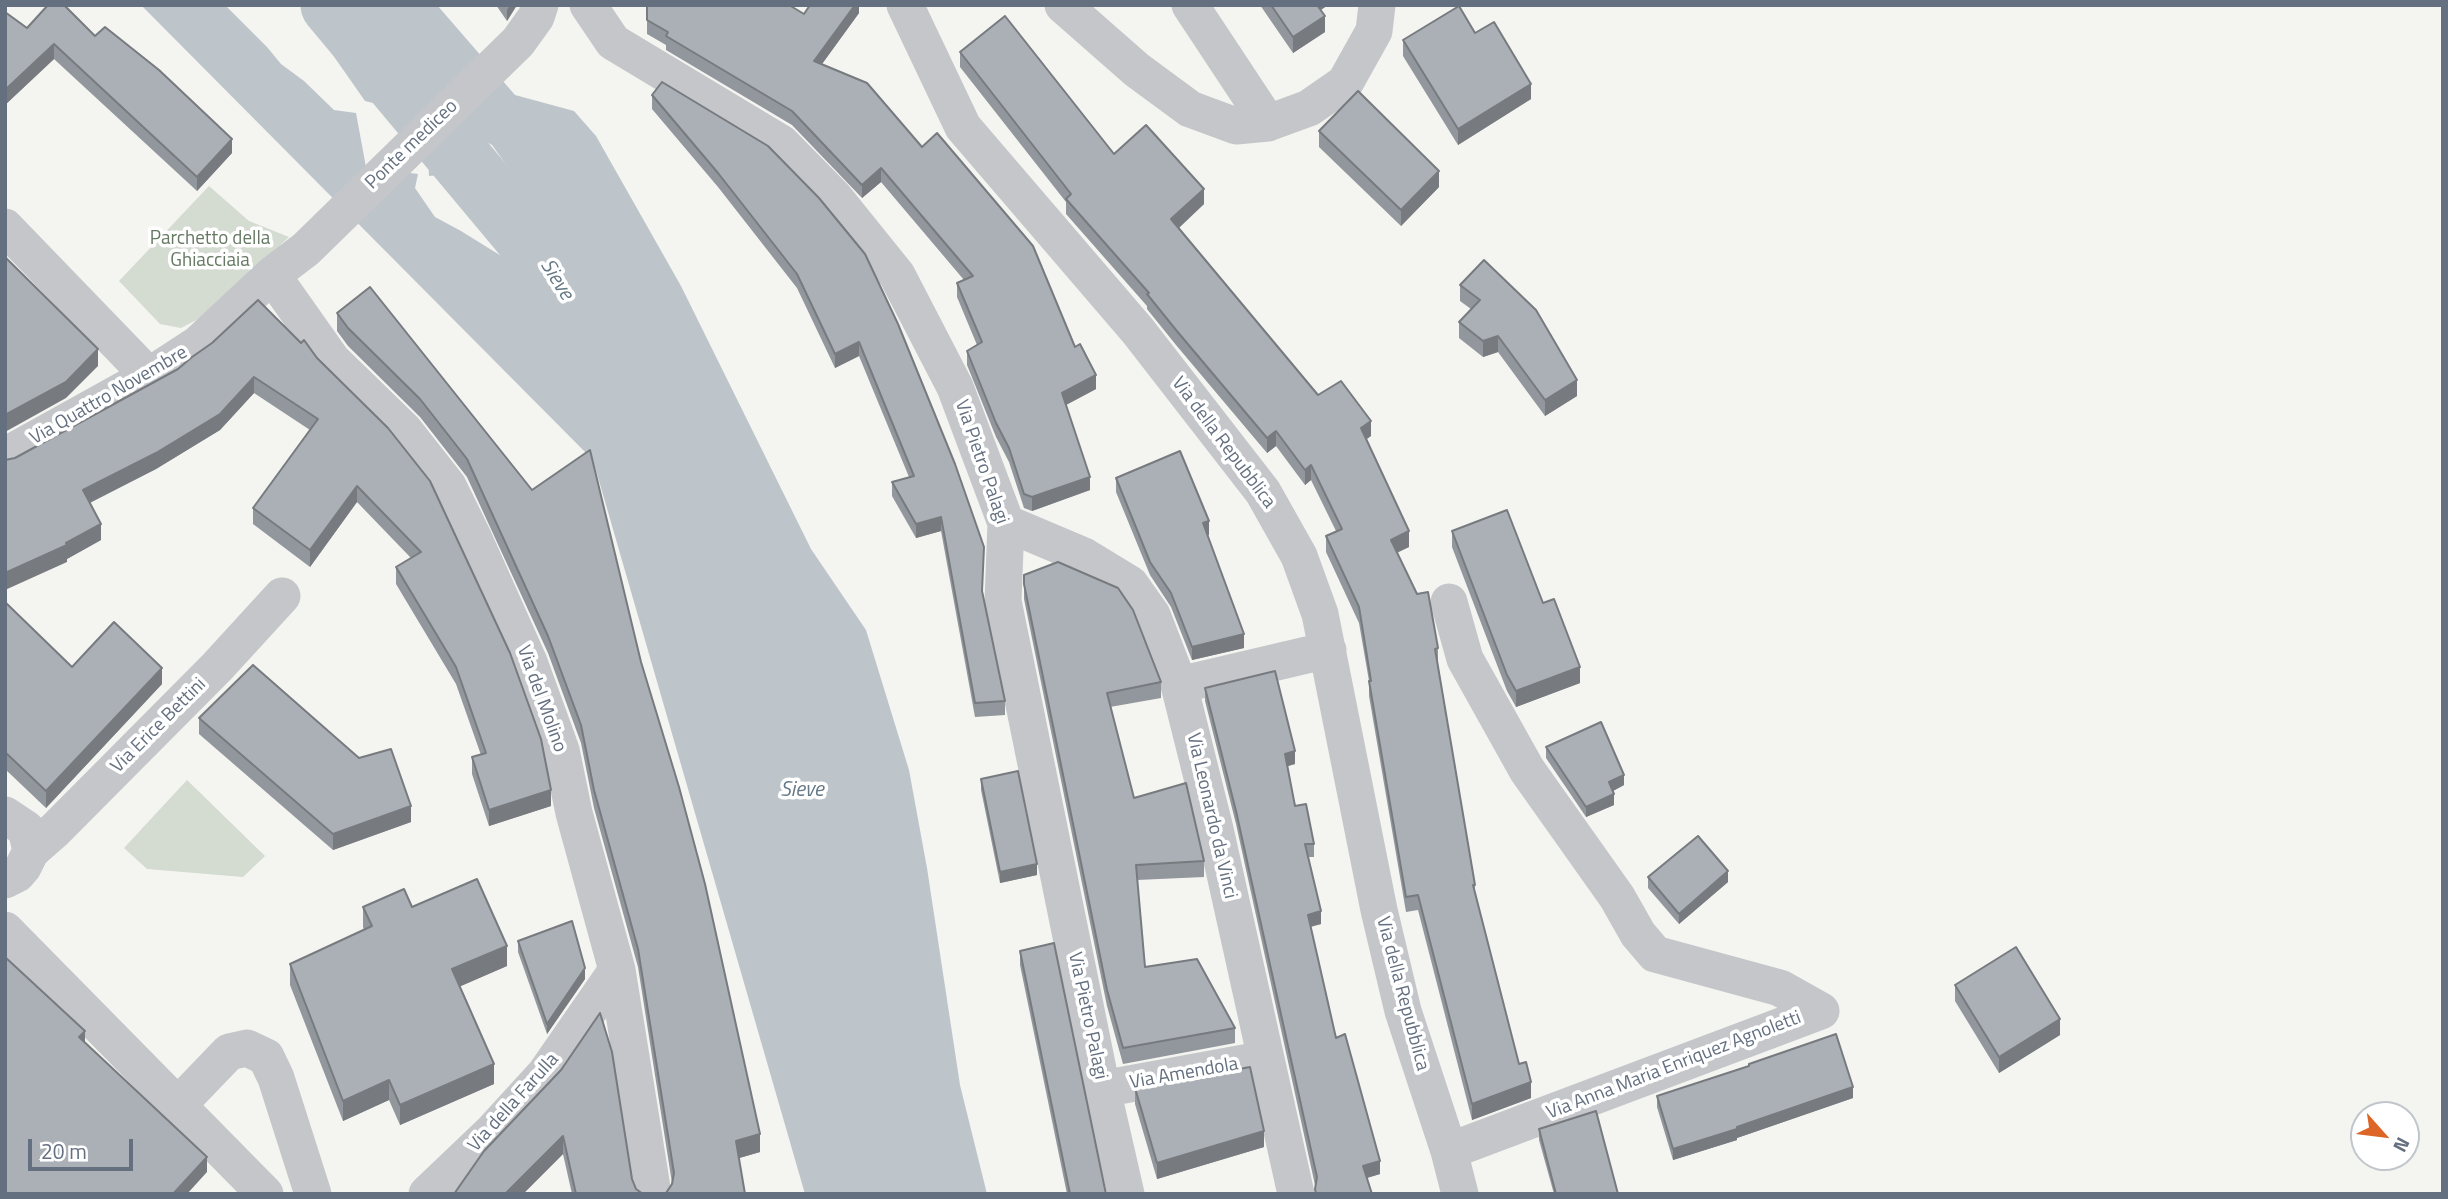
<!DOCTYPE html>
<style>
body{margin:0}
#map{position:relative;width:2448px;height:1199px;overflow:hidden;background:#f4f4f0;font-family:"Titillium Web",sans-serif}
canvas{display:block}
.frame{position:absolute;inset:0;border:7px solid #647080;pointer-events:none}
.north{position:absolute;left:2350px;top:1101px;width:70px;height:70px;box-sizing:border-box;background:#fff;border:2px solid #c1c6cc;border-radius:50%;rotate:118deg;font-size:19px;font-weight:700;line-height:28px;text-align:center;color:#647080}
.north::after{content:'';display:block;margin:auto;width:24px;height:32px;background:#dd6627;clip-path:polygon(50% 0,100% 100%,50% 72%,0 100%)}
.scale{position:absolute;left:28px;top:1139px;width:105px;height:32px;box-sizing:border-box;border:4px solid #647080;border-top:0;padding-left:9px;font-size:21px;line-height:24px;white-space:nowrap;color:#647080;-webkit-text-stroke:5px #fff;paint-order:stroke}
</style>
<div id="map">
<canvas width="2448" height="1199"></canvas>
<div class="frame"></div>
<div class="north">N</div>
<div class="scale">20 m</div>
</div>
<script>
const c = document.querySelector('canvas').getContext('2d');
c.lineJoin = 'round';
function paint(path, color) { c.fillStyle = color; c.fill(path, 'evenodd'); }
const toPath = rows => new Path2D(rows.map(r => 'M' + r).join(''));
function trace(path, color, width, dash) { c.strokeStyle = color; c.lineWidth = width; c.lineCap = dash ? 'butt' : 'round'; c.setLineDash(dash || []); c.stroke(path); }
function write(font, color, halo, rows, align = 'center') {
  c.font = font + ' "Titillium Web",sans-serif'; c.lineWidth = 7; c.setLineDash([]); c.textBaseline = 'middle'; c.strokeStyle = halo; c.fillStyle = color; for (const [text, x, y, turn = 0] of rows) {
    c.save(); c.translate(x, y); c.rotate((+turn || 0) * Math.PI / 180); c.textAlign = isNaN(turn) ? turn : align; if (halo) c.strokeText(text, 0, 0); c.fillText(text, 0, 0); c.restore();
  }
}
const green = toPath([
 [209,186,249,221,289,237,204,316,181,328,160,324,119,281],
 [187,780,265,856,243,877,147,869,124,848]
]);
const water = toPath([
 [141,5,225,5,267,47,281,64,304,81,334,110,356,113,366,167,418,174,415,188,435,217,461,231,527,272,546,292,559,256,556,245,545,219,531,199,522,195,510,170,492,145,471,133,457,141,451,174,429,176,426,116,365,101,321,38,304,5,437,5,515,95,574,111,596,136,681,286,811,549,866,630,909,770,927,868,960,1085,987,1194,805,1194,593,460]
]);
const river = toPath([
 [332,5,546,261,595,349]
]);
const street = toPath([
 [588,5,613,42,781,143,835,198,897,275,955,387,1006,523,1003,601,1102,1089,1126,1194],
 [905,5,963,127,1138,331,1263,492,1299,556,1320,614,1379,910,1403,1011,1449,1151,1460,1194],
 [1063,5,1137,70,1190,109,1236,126,1268,123,1309,108,1345,83,1374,31,1377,5],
 [1190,5,1268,123],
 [5,227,149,376],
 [272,275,332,360,404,430,448,486,474,539,529,662,561,750,574,813,617,970,653,1194],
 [5,456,149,376,198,344,272,275,306,249,518,42,536,17,540,5],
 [1006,523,1084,556,1130,584,1152,615,1179,685,1215,829,1296,1194],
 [1449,602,1465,659,1527,770,1617,897,1638,934,1655,954,1780,988,1821,1011,1449,1151],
 [1179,685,1328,650],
 [5,815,26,829,31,851,23,867,17,874,5,880],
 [31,851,55,830,217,667,282,596],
 [5,930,265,1194],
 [1102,1089,1266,1059],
 [178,1105,229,1052,247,1048,266,1057,276,1078,313,1194],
 [427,1194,492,1132,545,1074,617,970]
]);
const wall = toPath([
 [496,5,517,5,507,21],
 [647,5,804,14,859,5,859,13,822,64,1075,347,1096,389,1066,405,1090,490,1032,511,1024,508,1009,462,996,437,967,365,967,351,977,345,957,297,957,283,964,280,881,182,862,198,792,125,666,50,666,45,647,34],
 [1260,5,1328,5,1321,10,1325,32,1293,53],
 [5,12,27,28,95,36,232,153,197,191,54,59,5,105],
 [1475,33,1531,99,1458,145,1403,56,1403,40],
 [960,52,1114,154,1204,204,1179,228,1318,395,1371,436,1366,439,1409,547,1397,553,1438,648,1438,664,1475,885,1475,896,1519,1064,1531,1098,1472,1120,1418,910,1406,912,1369,696,1369,681,1359,623,1326,552,1326,536,1336,531,1311,480,1305,485,1276,446,1267,453,1176,345,1147,309,1147,306,1066,214,1066,202,960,67],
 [652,95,768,146,983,593,1005,701,1005,715,975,717,941,531,916,538,892,496,892,482,909,477,859,356,835,368,797,288,718,187,652,109],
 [1319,131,1439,187,1401,226,1319,147],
 [1484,260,1577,396,1545,416,1498,352,1483,357,1459,338,1459,322,1471,309,1460,301,1460,285],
 [370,287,641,662,760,1152,739,1158,666,1193,672,1183,638,967,594,808,581,743,548,653,467,477,420,417,348,346,337,331,337,313],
 [317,358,388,428,551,806,489,826,472,774,472,757,481,755,456,684,396,584,396,567,411,558,357,502,310,567,253,524,253,508,310,430,254,393,220,430,156,469,90,503,101,540,67,559,67,562,15,458,178,369],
 [1116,478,1209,535,1207,535,1244,648,1192,660,1171,607,1150,575,1116,492],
 [1452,531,1543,603,1580,683,1516,707,1507,691,1452,547],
 [1024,575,1161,682,1161,698,1110,707,1134,798,1204,861,1204,877,1137,880,1145,967,1235,1028,1235,1043,1123,1064,1107,1006,1024,599],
 [5,602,72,667,162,684,46,808,5,769],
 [1205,688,1295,764,1287,766,1295,806,1314,844,1314,857,1308,857,1321,924,1311,927,1336,1038,1380,1174,1367,1178,1372,1194,1315,1194,1315,1185,1236,824,1205,701],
 [199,718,411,822,333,850,199,734],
 [1546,747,1624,785,1613,791,1614,805,1586,817,1546,758],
 [981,779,1037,875,1000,883,981,790],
 [1648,877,1728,882,1679,924,1648,888],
 [363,907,412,907,507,966,460,986,494,1084,400,1125,389,1100,343,1121,290,985,290,964,364,930,363,927],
 [518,941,585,979,547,1034,518,952],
 [1020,951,1106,1194,1067,1194,1020,965],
 [1955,985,2060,1035,1999,1073,1955,1001],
 [1749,1064,1853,1098,1737,1138,1737,1140,1673,1160,1657,1107,1657,1096,1749,1067],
 [561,1070,632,1179,636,1189,643,1194,572,1194,563,1154,523,1194,454,1194],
 [1135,1088,1264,1147,1157,1179,1135,1104],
 [1539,1129,1618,1194,1554,1194,1539,1140]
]);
const shadedWall = toPath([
 [510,5,517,5,507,21,507,10],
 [855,5,859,5,859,13,814,75,814,61],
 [1313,5,1328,5,1313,15],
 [1325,16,1325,32,1293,53,1293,37],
 [54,44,54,59,5,105,5,90],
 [1531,84,1531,99,1458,145,1458,129],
 [232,139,232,153,197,191,197,177],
 [881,168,881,182,862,198,862,185],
 [1439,171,1439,187,1401,226,1401,210],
 [1204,189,1204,204,1171,235,1171,219],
 [1498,336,1498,352,1483,357,1483,341],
 [859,342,859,356,835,368,835,354],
 [98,349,98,366,66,398,5,432,5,415],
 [1096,375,1096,389,1062,407,1062,393],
 [254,377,254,393,220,430,156,469,83,506,83,490],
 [1577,380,1577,396,1545,416,1545,400],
 [1371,421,1371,436,1361,443,1361,428],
 [1276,431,1276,446,1267,453,1267,438],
 [1311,465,1311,480,1305,485,1305,470],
 [1090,477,1090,490,1032,511,1032,497],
 [357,486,357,502,310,567,310,550],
 [941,517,941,531,916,538,916,524],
 [1209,521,1209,535,1203,537,1203,523],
 [101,524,101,540,67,559,67,562,5,590,5,573],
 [1409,531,1409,547,1391,555,1391,540],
 [1244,634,1244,648,1192,660,1192,647],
 [1580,667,1580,683,1516,707,1516,691],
 [162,668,162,684,46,808,46,791],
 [1295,751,1295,764,1285,767,1285,754],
 [1624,775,1624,785,1609,793,1609,782],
 [551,790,551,806,489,826,489,810],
 [1614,794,1614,805,1586,817,1586,807],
 [411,806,411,822,333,850,333,834],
 [1037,864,1037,875,1000,883,1000,872],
 [1728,871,1728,882,1679,924,1679,914],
 [1321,911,1321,924,1308,927,1308,915],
 [507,946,507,966,452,990,452,969],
 [585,968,585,979,547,1034,547,1024],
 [2060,1019,2060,1035,1999,1073,1999,1057],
 [85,1031,85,1047,79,1037],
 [494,1064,494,1084,400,1125,400,1105],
 [389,1080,389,1100,343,1121,343,1101],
 [1531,1082,1531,1098,1472,1120,1472,1104],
 [1853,1087,1853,1098,1737,1138,1737,1140,1673,1160,1673,1149],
 [1264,1131,1264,1147,1157,1179,1157,1163],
 [760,1134,760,1152,736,1159,736,1141],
 [563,1136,563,1154,523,1194,505,1194],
 [207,1157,207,1172,187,1194,173,1194],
 [1380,1161,1380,1174,1363,1179,1363,1166]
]);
const building = toPath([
 [48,5,64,5,95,36,105,27,159,70,232,139,197,177,54,44,5,90,5,12,27,28,48,5],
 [647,5,789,5,804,14,810,5,855,5,814,61,867,83,922,147,937,133,1033,246,1075,347,1080,344,1096,375,1062,393,1090,477,1032,497,1024,494,1009,448,996,423,967,351,982,342,957,283,973,276,881,168,862,185,792,111,666,36,668,32,647,20,647,5],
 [1271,5,1317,5,1325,16,1293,37,1271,5],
 [1459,6,1475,33,1494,22,1531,84,1458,129,1403,40,1459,6],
 [1005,16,1114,154,1146,125,1204,189,1171,219,1318,395,1341,381,1371,421,1361,428,1409,531,1391,540,1417,594,1428,592,1438,648,1435,649,1475,885,1473,885,1519,1064,1526,1062,1531,1082,1472,1104,1418,895,1406,897,1369,681,1371,681,1359,607,1326,536,1342,529,1311,465,1305,470,1276,431,1267,438,1176,330,1147,294,1149,293,1066,199,1071,194,960,52,1005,16],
 [662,82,768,146,819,198,865,254,898,324,955,464,984,547,982,591,1005,701,975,703,941,517,916,524,892,482,914,476,859,342,835,354,797,274,718,173,652,95,662,82],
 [1358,91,1439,171,1401,210,1319,131,1358,91],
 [5,257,98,349,66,382,5,415,5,257],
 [1484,260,1536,310,1577,380,1545,400,1498,336,1483,341,1459,322,1480,300,1460,285,1484,260],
 [370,287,532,490,590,450,641,662,679,787,705,884,760,1134,736,1141,745,1194,663,1194,666,1193,672,1184,674,1173,638,949,594,790,581,725,548,636,467,459,420,399,348,328,337,313,370,287],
 [258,300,301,343,304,340,317,358,388,428,430,481,510,653,541,739,551,790,489,810,472,757,486,753,456,667,396,567,421,552,357,486,310,550,253,508,318,419,254,377,220,414,156,453,83,490,101,524,66,543,67,545,5,573,5,460,15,458,178,369,192,357,212,343,258,300],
 [1180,451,1209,521,1203,523,1244,634,1192,647,1171,593,1150,562,1116,478,1180,451],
 [1507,510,1543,603,1554,599,1580,667,1516,691,1507,675,1452,531,1507,510],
 [1058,562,1118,588,1133,610,1161,682,1107,693,1134,798,1186,783,1204,861,1136,865,1145,967,1197,959,1235,1028,1123,1048,1107,990,1024,584,1024,575,1058,562],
 [5,602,72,667,114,622,162,668,46,791,5,752,5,602],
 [253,665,359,758,391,749,411,806,333,834,199,718,253,665],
 [1275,671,1295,751,1285,754,1295,806,1306,804,1314,844,1305,844,1321,911,1308,915,1336,1038,1345,1034,1380,1161,1363,1166,1372,1194,1316,1194,1315,1189,1317,1177,1236,811,1205,688,1275,671],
 [1601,722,1624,775,1609,782,1614,794,1586,807,1546,747,1601,722],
 [1018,771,1037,864,1000,872,981,779,1018,771],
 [1698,836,1728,871,1679,914,1648,877,1698,836],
 [477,879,507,946,452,969,494,1064,400,1105,389,1080,343,1101,290,964,372,926,363,907,404,889,412,907,477,879],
 [572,921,585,968,547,1024,518,941,572,921],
 [1054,943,1106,1194,1070,1194,1020,951,1054,943],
 [2016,947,2060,1019,1999,1057,1955,985,2016,947],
 [5,957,85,1031,79,1037,207,1157,173,1194,5,1194,5,957],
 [600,1013,612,1052,632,1179,636,1189,643,1194,576,1194,563,1136,505,1194,454,1194,484,1151,561,1070,600,1013],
 [1836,1034,1853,1087,1737,1127,1737,1129,1673,1149,1657,1096,1749,1066,1749,1064,1836,1034],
 [1250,1067,1264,1131,1157,1163,1135,1088,1250,1067],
 [1596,1111,1618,1194,1556,1194,1539,1129,1596,1111]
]);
const streetNames = [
 ["Ponte mediceo",412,145,-44],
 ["Via Quattro Novembre",109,396,-30],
 ["Via della Repubblica",1223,443,53],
 ["Via Pietro Palagi",981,462,71],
 ["Via del Molino",541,699,70],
 ["Via Erice Bettini",159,726,-45],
 ["Via Leonardo da Vinci",1211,816,77],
 ["Via della Repubblica",1402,994,75],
 ["Via Pietro Palagi",1087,1016,78],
 ["Via Anna Maria Enriquez Agnoletti",1674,1066,-21],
 ["Via Amendola",1184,1074,-10],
 ["Via della Farulla",514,1103,-48]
];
const parkNames = [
 ["Parchetto della",210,239],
 ["Ghiacciaia",210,261]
];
const waterNames = [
 ["Sieve",556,280,58],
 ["Sieve",802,791]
];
paint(green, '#d4dbd1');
paint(water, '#bdc5cb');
trace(river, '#bdc5cb', 63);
trace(street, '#c4c6ca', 37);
paint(wall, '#92979d');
paint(shadedWall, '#777b7f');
paint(building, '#aab0b6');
trace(building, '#777b7f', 2);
write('19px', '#647080', '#fff', streetNames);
write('19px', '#647862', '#fff', parkNames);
write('italic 21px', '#647885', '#fff', waterNames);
</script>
